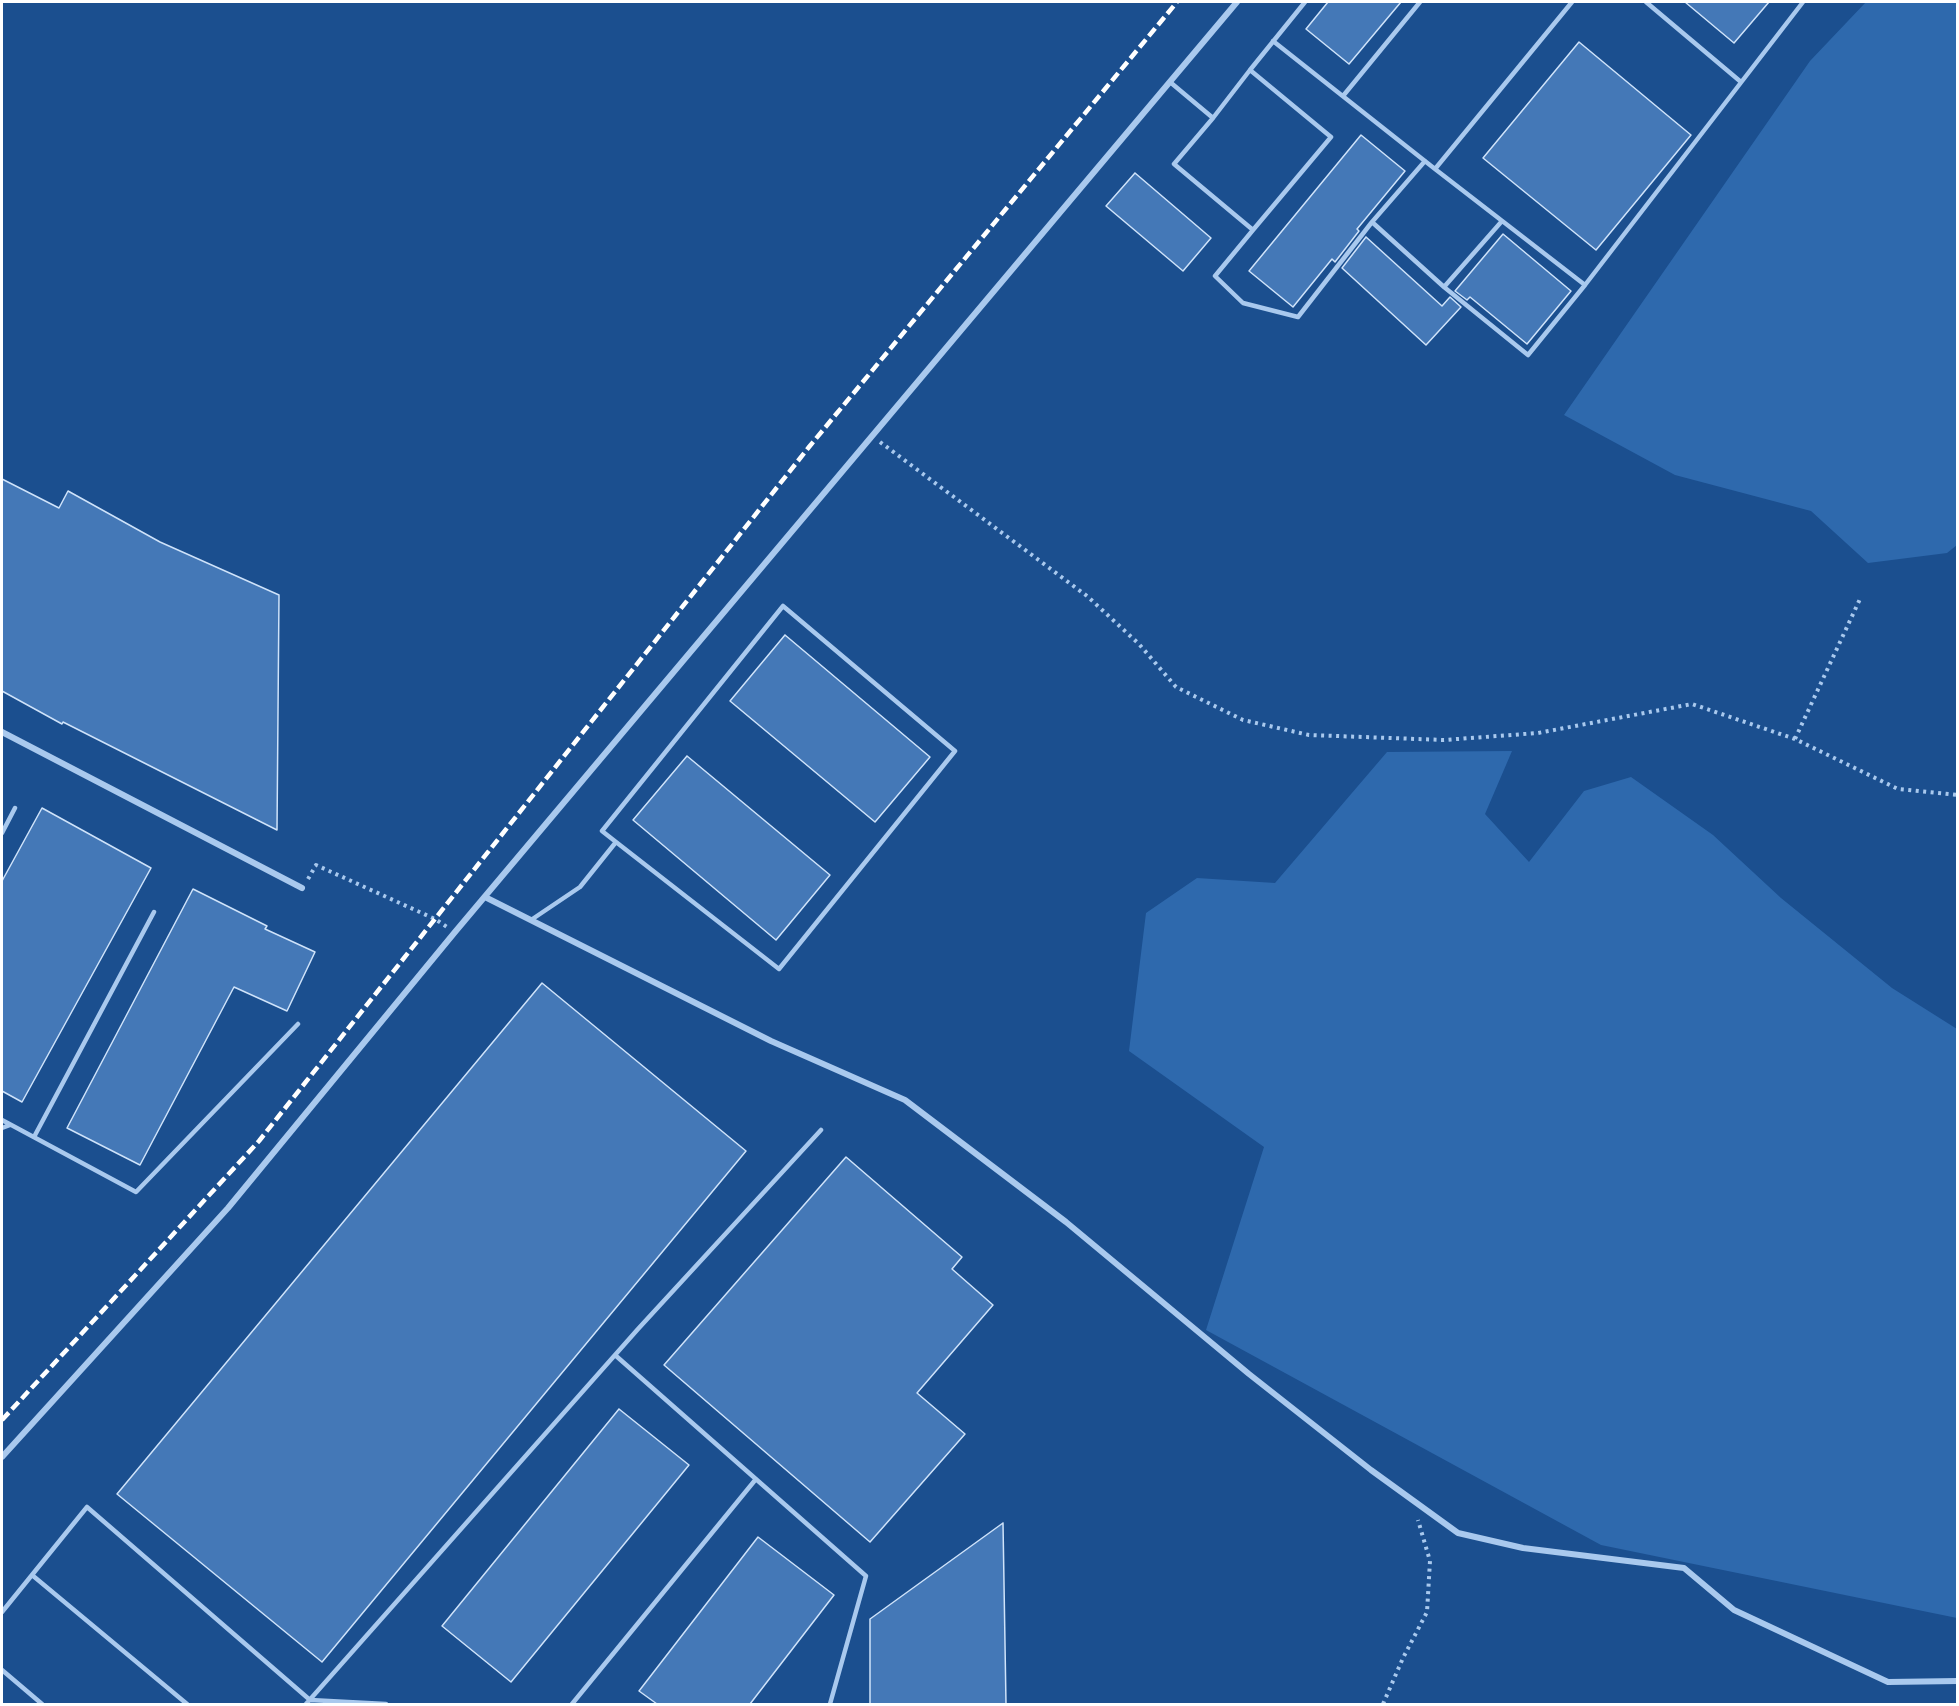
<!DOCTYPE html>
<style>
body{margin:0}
#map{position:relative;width:1959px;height:1706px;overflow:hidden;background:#1b4f8f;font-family:"Fira Sans",sans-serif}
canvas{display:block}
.frame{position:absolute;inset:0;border:3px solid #fff;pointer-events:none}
</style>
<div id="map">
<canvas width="1959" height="1706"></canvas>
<div class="frame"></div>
</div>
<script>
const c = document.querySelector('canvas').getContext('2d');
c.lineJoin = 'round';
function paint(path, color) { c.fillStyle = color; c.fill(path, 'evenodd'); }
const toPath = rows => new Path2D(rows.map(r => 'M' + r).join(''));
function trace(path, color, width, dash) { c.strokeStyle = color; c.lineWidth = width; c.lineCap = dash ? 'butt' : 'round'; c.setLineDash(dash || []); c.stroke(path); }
const green = toPath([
 [1866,2,1958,2,1957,545,1947,553,1868,563,1811,511,1675,475,1564,415,1810,61],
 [1512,751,1485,814,1529,862,1584,791,1631,777,1713,835,1781,898,1892,988,1957,1029,1957,1618,1601,1545,1206,1330,1264,1147,1129,1051,1146,913,1197,878,1275,883,1387,752]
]);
const building = toPath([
 [1328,2,1401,2,1349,64,1306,29,1328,2],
 [1685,2,1769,2,1734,43,1685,2],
 [1579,42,1691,135,1596,250,1483,158,1579,42],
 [1361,135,1405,171,1357,229,1359,231,1335,262,1332,259,1293,307,1249,271,1361,135],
 [1135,173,1211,238,1183,271,1106,206,1135,173],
 [1503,234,1571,291,1527,344,1470,297,1467,300,1455,291,1503,234],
 [1366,237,1442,306,1450,297,1461,307,1426,345,1342,268,1366,237],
 [2,479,59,508,68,491,160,542,279,595,277,830,63,722,62,724,2,691,2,479],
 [785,635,930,757,875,822,730,701,785,635],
 [687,756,830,875,776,940,633,820,687,756],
 [42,808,151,868,22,1102,2,1091,2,881,42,808],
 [193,889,267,926,265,929,315,952,287,1011,234,987,140,1165,67,1128,193,889],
 [542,983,746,1151,322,1662,117,1494,542,983],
 [846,1157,962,1257,952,1269,993,1305,917,1393,965,1434,870,1542,664,1365,846,1157],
 [619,1409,689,1465,511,1682,442,1626,619,1409],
 [1003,1523,1006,1704,870,1704,870,1619,1003,1523],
 [758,1537,834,1595,750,1704,657,1704,639,1691,758,1537]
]);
const path = toPath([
 [880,442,1087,596,1139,644,1176,687,1243,720,1309,735,1444,740,1538,733,1692,704,1795,739,1898,789,1958,795],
 [1795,739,1860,599],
 [308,879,316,865,435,919,447,927],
 [1383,1704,1403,1658,1427,1612,1430,1561,1418,1520]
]);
const service = toPath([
 [1646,2,1741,82],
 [1273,41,1435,169,1572,2],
 [1250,70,1305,2],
 [1170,82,1213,118,1174,164,1253,230,1331,137,1250,70,1213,118],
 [1343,96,1420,2],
 [1425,161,1372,222,1444,287,1502,221],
 [1435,169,1585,285,1803,2],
 [1253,230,1215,276,1243,303,1298,317,1372,222],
 [1444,287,1528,355,1585,285],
 [2,833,15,808],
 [531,920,580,887,616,842,779,969,955,751,783,606,602,831,616,842],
 [2,1120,136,1192,298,1024],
 [2,1128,10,1125],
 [34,1137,154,912],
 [615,1355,866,1576,830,1704],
 [32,1575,187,1704],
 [2,1612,87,1507,310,1700,386,1704],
 [2,1670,42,1704],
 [306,1704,638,1329,821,1130],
 [572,1704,756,1479]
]);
const minor = toPath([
 [2,732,302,888],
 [485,897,771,1041,905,1100,1066,1222,1249,1374,1371,1470,1458,1533,1523,1548,1684,1568,1734,1610,1888,1682,1958,1681],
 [2,1457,228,1208,455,932,1237,2]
]);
const rail = toPath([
 [2,1420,259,1141,809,447,1177,2]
]);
paint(green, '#2e69ad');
paint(building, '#4478b7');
trace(building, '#cfe3fa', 1.5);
trace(path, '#a9c9ee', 4, [3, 4.5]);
trace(service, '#a9c9ee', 4.5);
trace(minor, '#a9c9ee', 6);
trace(rail, '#fff', 4.5, [10, 4.5]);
</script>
